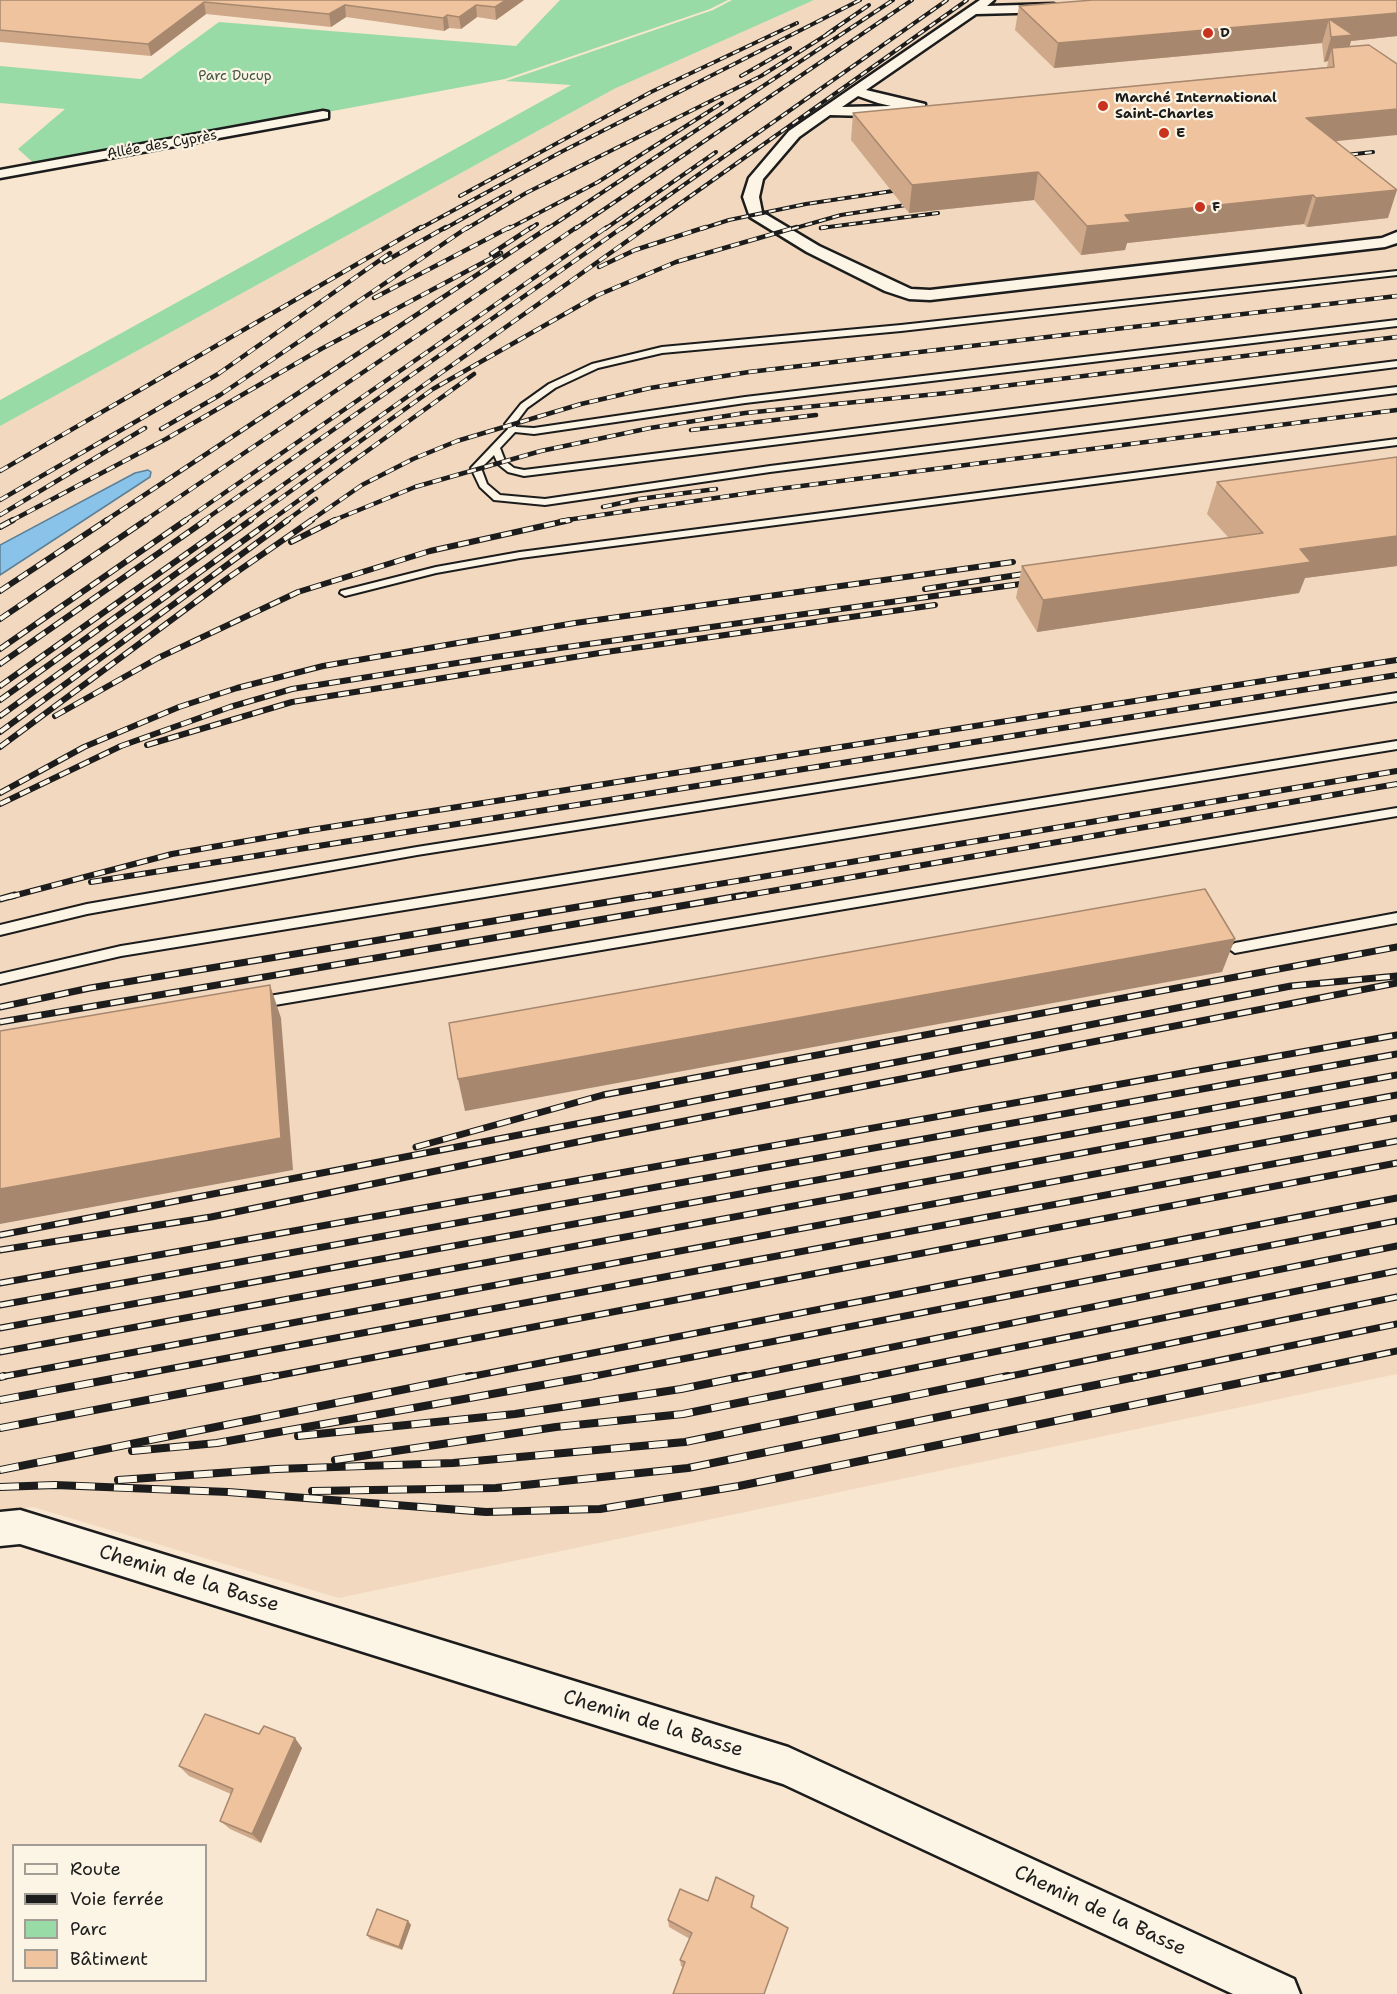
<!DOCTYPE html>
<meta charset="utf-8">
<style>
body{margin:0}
#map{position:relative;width:1397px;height:1994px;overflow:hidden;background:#f8e6d0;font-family:"Shantell Sans",sans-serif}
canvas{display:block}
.legend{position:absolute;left:12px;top:1844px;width:195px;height:138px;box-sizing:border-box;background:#fcf5e5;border:2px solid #a29e95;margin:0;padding:8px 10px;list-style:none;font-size:18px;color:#1c1c1c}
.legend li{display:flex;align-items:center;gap:12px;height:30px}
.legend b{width:30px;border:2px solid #a29e95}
</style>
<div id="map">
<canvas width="1397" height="1994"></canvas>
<ul class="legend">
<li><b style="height:8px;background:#fcf5e5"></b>Route</li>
<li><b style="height:8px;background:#1c1c1c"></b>Voie ferrée</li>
<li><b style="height:16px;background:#99dba6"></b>Parc</li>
<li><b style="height:16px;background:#efc39e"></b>Bâtiment</li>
</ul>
</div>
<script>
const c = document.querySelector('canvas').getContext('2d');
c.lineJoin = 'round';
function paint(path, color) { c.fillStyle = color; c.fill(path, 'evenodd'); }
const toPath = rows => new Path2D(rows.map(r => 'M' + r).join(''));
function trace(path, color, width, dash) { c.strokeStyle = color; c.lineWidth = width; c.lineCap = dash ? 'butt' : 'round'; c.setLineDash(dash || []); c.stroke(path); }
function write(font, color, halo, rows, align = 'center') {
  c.font = font + ' "Shantell Sans",sans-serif'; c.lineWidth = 4.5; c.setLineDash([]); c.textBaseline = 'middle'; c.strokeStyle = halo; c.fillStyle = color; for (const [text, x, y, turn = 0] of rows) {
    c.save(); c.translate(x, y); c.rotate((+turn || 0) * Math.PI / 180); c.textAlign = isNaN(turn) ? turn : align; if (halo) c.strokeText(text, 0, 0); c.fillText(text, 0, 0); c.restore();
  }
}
const built = toPath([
 [814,0,1397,0,1397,1374,339,1598,33,1507,0,1511,0,426,614,89]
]);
const green = toPath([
 [560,0,728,0,710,9,505,79,37,166,18,149,65,109,0,103,0,66,141,79,219,22,516,46],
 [732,0,814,0,614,89,0,426,0,400,571,85,506,81,713,10]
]);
const water = toPath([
 [148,470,151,472,150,477,0,575,0,545,135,473,148,470]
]);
const service = toPath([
 [1397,271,1397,275,901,331,662,353,598,368,555,388,527,408,515,424,516,427,534,428,745,397,1397,320,1397,326,745,403,534,434,515,432,500,448,505,461,514,468,524,470,1397,361,1397,367,524,476,508,472,498,464,494,455,481,468,487,484,500,495,545,499,770,466,1397,387,1397,393,770,472,545,505,494,500,480,487,471,468,508,429,505,424,521,404,549,384,592,364,662,347,901,325,1397,271],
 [1397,439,1397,445,520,558,436,573,345,596,340,593,341,591,436,567,520,552,1397,439],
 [1397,693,1397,701,417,855,87,914,0,935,0,925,87,904,417,847,1397,693],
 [1397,741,1397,749,121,956,0,984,0,974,121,946,1397,741],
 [1397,808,1397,816,257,1008,252,1007,250,1003,252,999,257,998,1397,808],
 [1397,913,1397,923,1235,953,1228,948,1235,943,1397,913]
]);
const minor = toPath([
 [980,0,994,0,987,6,1054,4,1060,8,1054,12,976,14,866,90,925,104,925,110,867,116,830,115,799,137,763,179,759,197,762,212,819,246,911,289,930,290,1382,238,1397,232,1397,243,1385,247,930,300,909,299,885,291,807,252,750,217,743,197,749,178,789,131,980,0],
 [858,96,878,103,891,106,842,107,858,96],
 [323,111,328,112,328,118,0,178,0,170,323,111],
 [20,1510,788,1747,1294,1979,1300,1994,1233,1994,783,1784,20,1544,0,1546,0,1512,20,1510]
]);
const railFar4 = toPath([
 [827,34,869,5],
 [741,76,790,48],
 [1337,156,1373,152],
 [460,196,651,92,797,23],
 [821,228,938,213],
 [419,229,561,152,860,0],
 [444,229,510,192],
 [466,229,526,193,761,76,834,30],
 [508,229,598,182,722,103],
 [530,229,537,224],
 [547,229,893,0],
 [575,229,912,0],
 [605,229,716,152],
 [621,229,947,0],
 [644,229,967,0],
 [701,229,729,220,806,204,906,189],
 [792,229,841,215,919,203]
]);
const railFar3 = toPath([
 [821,228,826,227],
 [491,254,532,227],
 [384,262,446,227],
 [599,267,635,250,706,227],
 [374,298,510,227],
 [161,429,220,395,468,227],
 [691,430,816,415],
 [0,471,421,227],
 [0,500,218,374,390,253],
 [603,507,639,499,716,489],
 [0,515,145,428],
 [11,521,166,439,321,349,501,253],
 [105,521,549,227],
 [144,521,577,227],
 [184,521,607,227],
 [203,521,623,227],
 [232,521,647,227],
 [249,521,433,389,598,295,676,262,797,227],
 [270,521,474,374],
 [286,521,316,499],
 [310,521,362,485,413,459,457,441,581,404,650,388,749,372,1397,296],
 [332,521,415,487,541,451,650,428,745,413,947,393,1397,337],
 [560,521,770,490,1397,410]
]);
const railFar2 = toPath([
 [0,527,13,520],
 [291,542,335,520],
 [925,589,1037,572],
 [0,591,107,520],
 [0,619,146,520],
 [0,649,186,520],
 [0,664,206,520],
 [0,686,234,520],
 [0,700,251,520],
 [0,716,272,520],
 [55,716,158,658,298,592,430,551,570,520],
 [0,732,288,520],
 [147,745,292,702,606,652,935,605],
 [0,747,228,578,312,520],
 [0,793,84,747,179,707,237,688,323,666,575,623,1013,562],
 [0,804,121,746,230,707,292,689,495,657,1035,582],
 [91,882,1397,675],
 [9,897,172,854,304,831,1397,660],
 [641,897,1397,771],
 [736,897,1397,784]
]);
const railFar1 = toPath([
 [0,899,15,895],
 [0,1007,90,988,650,895],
 [0,1022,745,895],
 [416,1147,603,1095,1397,947],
 [0,1235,1291,986,1397,976],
 [0,1250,211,1217,597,1138,1397,983],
 [0,1283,1397,1035],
 [0,1305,1397,1054],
 [0,1328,1397,1075],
 [0,1352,1397,1095],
 [0,1377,1397,1118],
 [120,1378,1397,1141],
 [265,1378,1397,1163],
 [463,1378,1397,1198],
 [584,1378,1397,1221],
 [738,1378,1397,1246],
 [864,1378,1397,1271],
 [1001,1378,1397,1297],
 [1133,1378,1397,1324],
 [1267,1378,1397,1351]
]);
const rail = toPath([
 [0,1377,4,1376],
 [0,1400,128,1376],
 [0,1428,273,1376],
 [298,1436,515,1414,681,1389,745,1376],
 [132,1451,217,1443,593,1376],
 [335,1460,556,1427,683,1414,872,1376],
 [0,1470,471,1376],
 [118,1480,276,1469,453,1463,685,1442,1008,1376],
 [0,1487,55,1485,228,1492,486,1512,600,1509,739,1486,1274,1376],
 [312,1491,496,1488,688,1468,1140,1376]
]);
const wall = toPath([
 [0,0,524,0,496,20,477,17,461,29,449,28,444,31,346,17,331,27,206,14,151,56,0,42],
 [1397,0,1397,36,1351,41,1349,47,1336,141,1388,218,1307,227,1304,224,1127,243,1125,250,1081,255,1034,200,909,213,851,140,853,113,1327,67,1328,61,1324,62,1322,43,1054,68,1015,30,1019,6],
 [1397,457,1397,566,1305,578,1299,593,1037,632,1016,598,1022,566,1229,538,1207,514,1217,482],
 [259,1734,302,1748,261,1843,230,1829,220,1821,231,1794,189,1776,179,1766],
 [708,1901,753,1903,752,1908,787,1934,683,1967,681,1966,680,1960,690,1939,669,1927,668,1920],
 [408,1921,411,1925,402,1950,370,1939,367,1935]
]);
const shadedWall = toPath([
 [506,0,524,0,496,20,495,7],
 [204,2,206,14,151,56,148,44],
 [345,5,346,17,331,27,329,14],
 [476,5,477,17,461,29,459,17],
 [1397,13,1397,36,1351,41,1346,60,1332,48,1328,61,1324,62,1331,37,1329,19],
 [447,15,449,28,444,31,443,18],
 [1329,19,1322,43,1054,68,1058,43],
 [1397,109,1397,135,1298,145,1306,118],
 [1038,172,1034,200,909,213,912,185],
 [1397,190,1388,218,1307,227,1316,198],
 [1313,195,1304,224,1127,243,1125,250,1081,255,1087,226,1125,215],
 [1397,536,1397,566,1305,578,1299,593,1037,632,1043,600,1300,549],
 [1235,939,1222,972,465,1111,458,1079],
 [270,985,281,1018,293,1170,0,1224,0,1189],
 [295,1738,302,1748,261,1843,252,1834],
 [408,1921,411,1925,402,1950,399,1947]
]);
const building = toPath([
 [0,0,506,0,495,7,476,5,459,17,447,15,443,18,345,5,329,14,204,2,148,44,0,30,0,0],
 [1093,0,1397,0,1397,13,1329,19,1353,35,1331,37,1329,19,1058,43,1019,6,1093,0],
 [1369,45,1397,64,1397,109,1306,118,1397,190,1316,198,1313,195,1125,215,1131,222,1087,226,1038,172,912,185,853,113,1334,67,1332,48,1369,45],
 [1397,457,1397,536,1300,549,1311,562,1043,600,1022,566,1263,533,1217,482,1397,457],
 [1205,889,1235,939,458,1079,449,1023,1205,889],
 [270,985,281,1138,0,1189,0,1031,270,985],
 [205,1714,259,1734,264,1726,295,1738,252,1834,220,1821,233,1789,179,1766,205,1714],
 [716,1877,754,1896,751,1907,788,1928,764,1994,673,1994,685,1962,680,1960,692,1933,668,1920,680,1889,708,1901,716,1877],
 [377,1909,408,1921,399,1947,367,1935,377,1909]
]);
const markers = [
 [1208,33,6,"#c8321e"],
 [1103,106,6,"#c8321e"],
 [1164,133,6,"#c8321e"],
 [1200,207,6,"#c8321e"]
];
const farPoinames = [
 ["D",1220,33],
 ["Marché International",1115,98],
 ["Saint-Charles",1115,114],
 ["E",1176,133],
 ["F",1212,207]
];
const farParknames = [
 ["Parc Ducup",235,76]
];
const farStreetnames = [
 ["Allée des Cyprès",162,145,-10]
];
const nearStreetnames = [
 ["Chemin de la Basse",189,1579,17],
 ["Chemin de la Basse",653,1724,17],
 ["Chemin de la Basse",1100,1911,25]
];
paint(built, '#f1d8be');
paint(green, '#99dba6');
paint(water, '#8ac3e9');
trace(water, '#5e8097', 1.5);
trace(service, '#1c1c1c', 4);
trace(minor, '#1c1c1c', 5);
paint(service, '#fcf5e5');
paint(minor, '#fcf5e5');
trace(railFar4, '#1c1c1c', 4);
trace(railFar3, '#1c1c1c', 4.5);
trace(railFar2, '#1c1c1c', 6);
trace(railFar1, '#1c1c1c', 7);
trace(rail, '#1c1c1c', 8);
trace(railFar4, '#fcf5e5', 2, [7]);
trace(railFar3, '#fcf5e5', 3, [9]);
trace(railFar2, '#fcf5e5', 4, [11]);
trace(railFar1, '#fcf5e5', 4.5, [14]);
trace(rail, '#fcf5e5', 6, [19]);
paint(wall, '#cea888');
paint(shadedWall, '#a7886f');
paint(building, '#efc39e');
trace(building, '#a7886f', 1.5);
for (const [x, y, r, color] of markers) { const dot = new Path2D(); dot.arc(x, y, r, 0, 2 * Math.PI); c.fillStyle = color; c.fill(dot); trace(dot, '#fcf5e5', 2); }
write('bold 14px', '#1c1c1c', '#fcf5e5', farPoinames, 'left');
write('14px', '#425545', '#fcf5e5', farParknames);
write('14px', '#1c1c1c', '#fcf5e5', farStreetnames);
write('20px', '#1c1c1c', '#fcf5e5', nearStreetnames);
</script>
